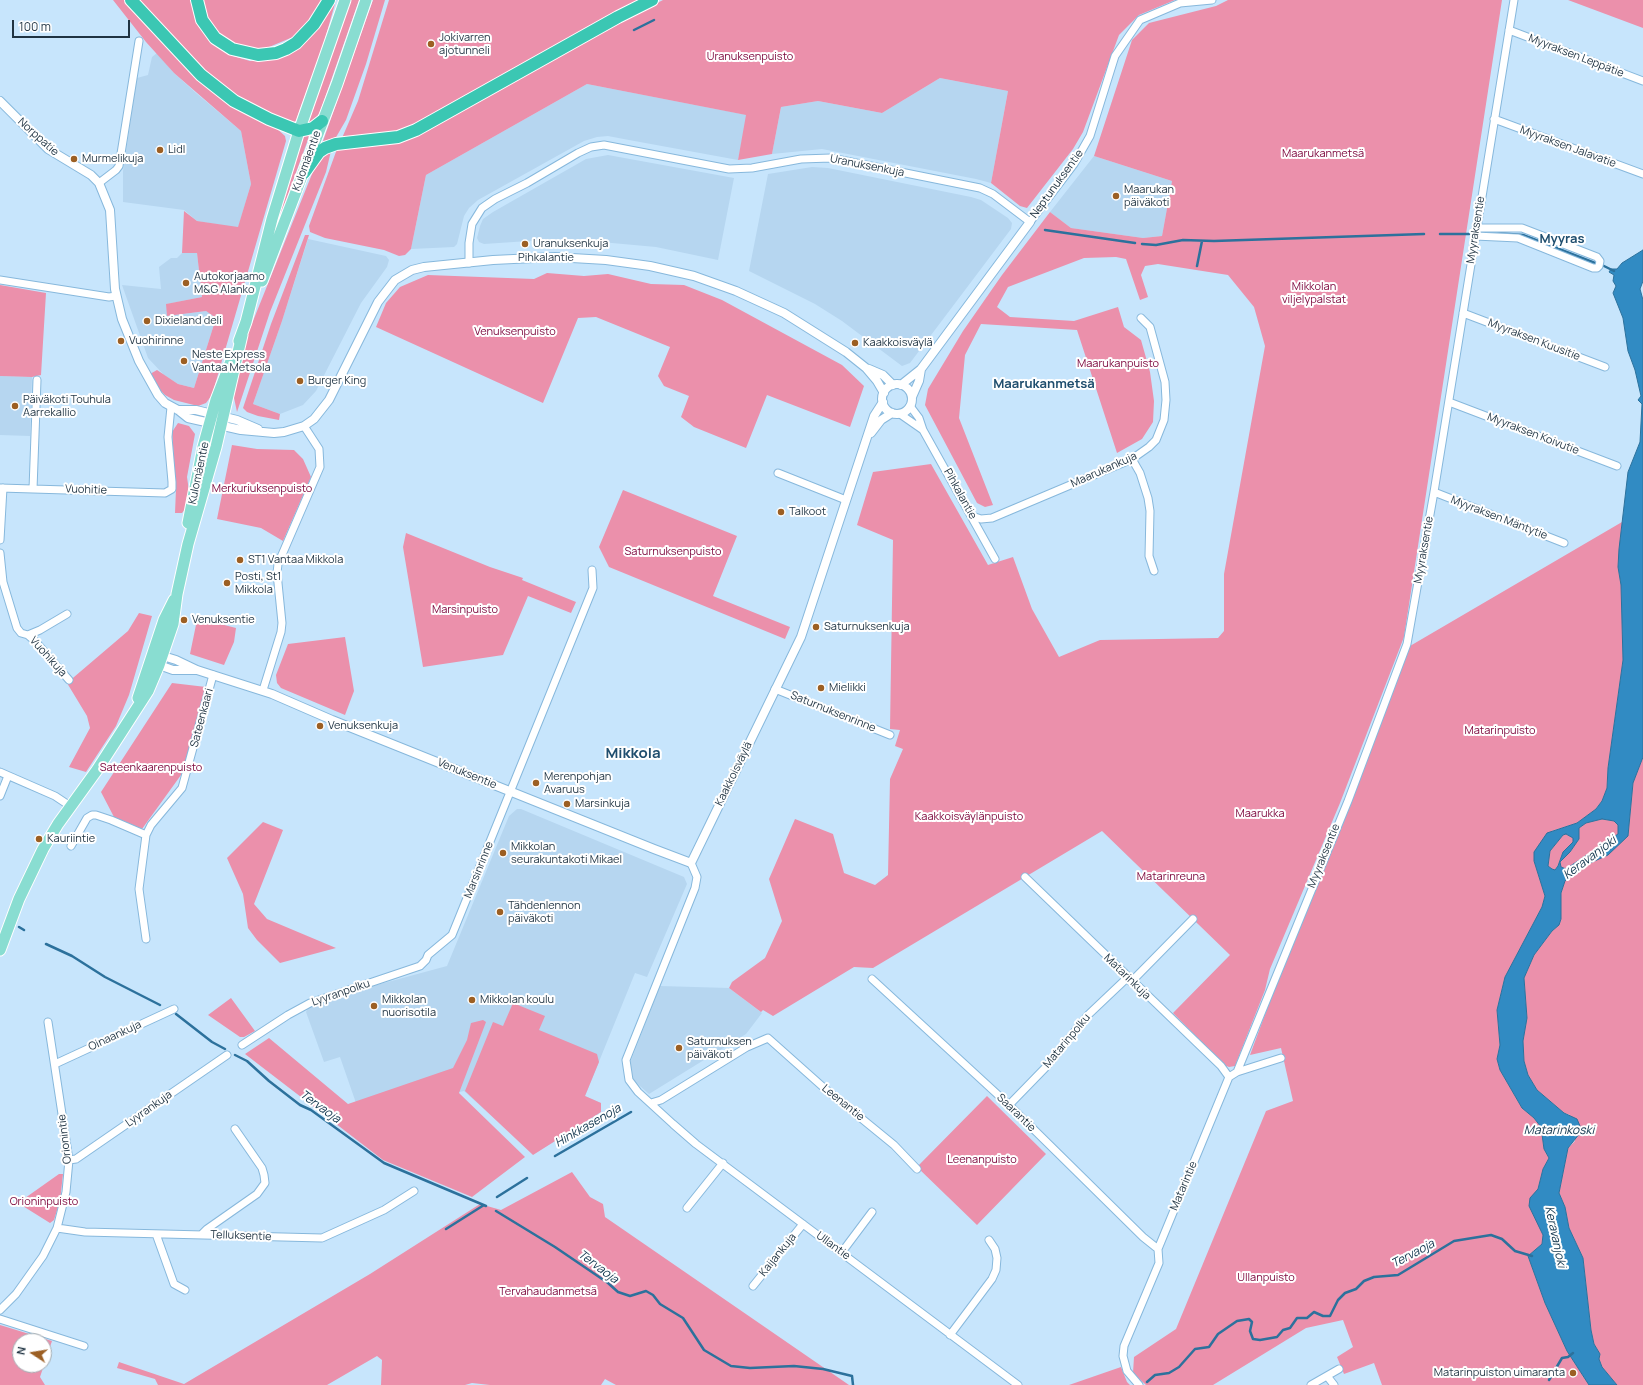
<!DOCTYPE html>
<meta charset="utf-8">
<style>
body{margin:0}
#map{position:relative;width:1643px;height:1385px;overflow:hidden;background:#c7e5fc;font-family:Manrope,sans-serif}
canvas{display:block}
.north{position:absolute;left:12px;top:1333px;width:40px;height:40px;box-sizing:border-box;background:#fff;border:1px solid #a5adb3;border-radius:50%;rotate:282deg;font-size:11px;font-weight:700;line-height:16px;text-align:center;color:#1f3342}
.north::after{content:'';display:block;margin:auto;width:14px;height:18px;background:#9c5f23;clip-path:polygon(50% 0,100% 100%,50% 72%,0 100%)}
.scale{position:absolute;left:12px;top:20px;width:118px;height:18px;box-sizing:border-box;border:2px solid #1f3342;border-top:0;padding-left:5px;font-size:12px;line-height:14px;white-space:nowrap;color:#1f3342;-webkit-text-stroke:3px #fff;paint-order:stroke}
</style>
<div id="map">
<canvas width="1643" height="1385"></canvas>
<div class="north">N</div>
<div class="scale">100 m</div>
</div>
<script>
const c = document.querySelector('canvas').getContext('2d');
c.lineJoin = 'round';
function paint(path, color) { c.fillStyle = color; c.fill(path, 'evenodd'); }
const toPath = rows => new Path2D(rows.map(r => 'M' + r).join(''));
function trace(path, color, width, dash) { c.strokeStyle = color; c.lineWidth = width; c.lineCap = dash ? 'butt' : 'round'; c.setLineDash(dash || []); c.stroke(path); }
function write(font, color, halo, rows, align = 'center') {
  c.font = font + ' Manrope,sans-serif'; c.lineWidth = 4; c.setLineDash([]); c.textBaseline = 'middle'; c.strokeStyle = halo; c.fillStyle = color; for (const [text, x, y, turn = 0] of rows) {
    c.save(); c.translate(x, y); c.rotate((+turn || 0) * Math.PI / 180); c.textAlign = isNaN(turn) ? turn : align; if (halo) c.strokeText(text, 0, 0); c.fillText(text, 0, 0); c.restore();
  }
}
const built = toPath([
 [157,53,174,73,196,93,241,131,251,184,238,228,197,221,184,210,123,202,123,171,137,78,148,75,152,57],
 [940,78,1008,91,991,183,976,179,822,149,772,154,781,107,818,101,882,113],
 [587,84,747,115,738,160,629,140,608,136,597,137,584,141,478,200,469,208,464,216,457,244,454,247,411,249,426,175],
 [608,155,734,178,718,260,656,247,590,241,543,240,484,244,479,242,477,238,480,226,483,219,493,212,586,159],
 [1094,156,1172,181,1162,236,1143,238,1071,228,1050,212],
 [812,167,828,168,971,197,981,200,1008,218,1012,223,1011,229,910,363,902,366,842,321,815,304,749,271,768,174],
 [308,239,386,256,389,260,387,267,361,303,316,391,303,405,280,414,253,404,282,321],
 [182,253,197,253,202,297,167,304,167,316,206,311,216,318,194,388,178,384,164,375,148,358,122,285,161,289,159,267,171,258,177,258],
 [0,376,32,377,30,436,0,435],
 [517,809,521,809,684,877,687,884,647,977,635,973,585,1096,601,1103,601,1112,534,1154,464,1091,437,1097,364,1126,340,1057,324,1062,306,1012,310,1003,447,966,509,816],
 [660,986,729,988,762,1013,746,1034,649,1094,632,1079,630,1063]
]);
const green = toPath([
 [113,0,125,0,204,84,275,127,285,136,286,141,212,395,206,403,198,406,174,400,165,395,155,385,150,374,157,370,178,384,194,388,216,318,206,311,167,316,166,304,202,297,197,253,182,253,184,211,197,221,238,227,251,184,241,131,174,73,146,42],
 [136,0,193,0,213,43,233,56,250,61,272,59,333,0,336,0,323,46,299,112,296,121,292,123,237,99,215,82],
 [202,0,323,0,303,30,293,37,262,50,239,45,225,39,213,29,203,11],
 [350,0,359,0,320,112,313,123,308,124],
 [373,0,385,0,366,64,346,120,335,139,323,141],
 [389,0,642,0,586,28,490,83,396,134,342,138,358,101],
 [663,0,1175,0,1139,15,1119,35,1083,132,1073,149,1027,208,1020,206,991,183,1008,91,940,78,882,113,818,101,781,107,772,154,738,160,746,115,587,84,426,175,411,249,405,255,399,256,384,250,325,238,310,232,309,226,337,149,386,144],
 [1228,0,1502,0,1404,637,1340,803,1270,969,1265,990,1235,1066,1229,1067,1224,1065,1173,1013,1230,955,1102,831,873,968,854,967,773,1016,763,1010,761,1012,729,988,732,982,765,958,782,921,769,879,795,819,833,834,844,873,875,885,888,875,890,779,903,749,895,746,900,730,890,729,893,540,857,525,873,472,931,464,988,565,1013,557,1032,609,1059,657,1100,640,1218,638,1224,631,1224,574,1265,346,1254,307,1228,275,1158,264,1145,266,1141,275,1148,297,1140,300,1126,259,1116,257,1084,258,1008,287,997,307,1010,317,1074,321,1118,307,1124,327,1141,340,1150,372,1154,401,1153,422,1142,439,1117,453,1077,330,981,324,965,355,959,418,993,505,985,507,977,503,925,405,928,389,963,331,1002,275,1050,212,1071,228,1143,238,1162,236,1172,181,1094,156,1132,40,1149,23,1216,6],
 [1568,0,1643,0,1643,28],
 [310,134,286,200,279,217,277,217,302,137],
 [331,151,326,172,270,312,237,412,233,393,249,331,312,174,319,160],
 [305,235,309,235,282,321,253,404,280,414,279,420,258,416,247,412,243,408,271,324],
 [547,273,584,276,608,274,651,284,684,285,722,300,842,365,864,386,850,427,767,395,746,448,694,427,681,417,689,396,664,386,658,376,670,347,596,317,578,318,543,403,376,327,386,303,400,287,428,275,534,279],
 [0,285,46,293,41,375,32,377,0,376],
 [178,423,189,426,195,434,187,477,189,491,186,508,182,513,175,513,176,489,172,432],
 [232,445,257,449,294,450,303,459,311,477,283,541,261,528,217,519],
 [623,490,737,536,713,596,790,627,785,639,609,567,599,547],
 [1622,522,1618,567,1621,585,1623,660,1608,768,1607,788,1602,801,1596,809,1577,823,1552,831,1534,861,1545,896,1542,907,1505,977,1497,1010,1500,1045,1497,1059,1500,1070,1522,1108,1534,1118,1541,1127,1544,1149,1549,1158,1543,1169,1538,1189,1530,1206,1543,1235,1542,1244,1528,1256,1545,1303,1567,1351,1589,1385,1382,1385,1374,1363,1344,1374,1337,1357,1353,1347,1343,1320,1306,1328,1213,1385,1146,1385,1133,1373,1134,1357,1176,1329,1266,1111,1293,1101,1281,1048,1250,1055,1277,982,1307,911,1325,860,1358,785,1410,646],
 [406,533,490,567,523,578,522,580,576,602,571,613,528,596,503,655,423,667,403,547],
 [139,613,152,616,129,695,116,726,86,772,69,767,90,728,87,716,67,683,128,631],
 [197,620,205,620,236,628,234,642,224,665,190,654],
 [345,637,354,691,345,715,281,688,277,683,276,675,288,644],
 [172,683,206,687,205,694,189,753,181,775,142,829,114,817,101,792],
 [1643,757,1643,1385,1617,1385,1602,1367,1599,1359,1600,1354,1594,1344,1591,1330,1583,1258,1569,1228,1565,1207,1559,1193,1568,1148,1575,1141,1570,1115,1564,1113,1537,1090,1528,1075,1524,1061,1523,1041,1527,1018,1524,978,1534,955,1552,931,1559,925,1561,919,1561,893,1565,881,1572,873,1628,836,1633,783],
 [1602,819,1614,821,1618,825,1618,834,1566,869,1561,867,1559,865,1560,862,1570,852,1579,839,1579,828,1586,823],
 [263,822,283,830,254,904,267,919,336,948,280,963,257,940,248,928,243,894,227,858],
 [1566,834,1573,838,1573,842,1563,852,1558,866,1555,870,1552,869,1548,866,1550,851,1563,835],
 [231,998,255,1031,244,1037,240,1037,208,1015],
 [513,1003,545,1016,539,1030,597,1054,599,1062,585,1096,601,1103,601,1112,533,1155,465,1091,493,1022,503,1026],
 [483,1020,486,1022,459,1093,525,1157,472,1197,383,1160,245,1054,269,1038,348,1104,453,1068,467,1040,471,1023],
 [987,1096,1046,1154,977,1225,917,1167],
 [572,1172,590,1197,603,1204,605,1217,849,1385,616,1385,605,1379,601,1385,490,1385,472,1383,465,1385,381,1385,382,1360,377,1356,327,1385,158,1385,155,1379,117,1368,119,1362,184,1384,370,1274,480,1204,501,1210],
 [59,1174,63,1174,60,1201,54,1220,50,1223,18,1203],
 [0,1325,52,1341,44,1364,44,1341,20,1341,20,1365,44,1365,40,1377,45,1385,0,1385],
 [1121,1367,1127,1382,1130,1385,1069,1385]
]);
const water = toPath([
 [1643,250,1643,281,1640,289,1643,300,1643,757,1633,783,1628,836,1608,855,1581,867,1572,873,1565,881,1561,893,1561,919,1559,925,1552,931,1534,955,1524,978,1527,1018,1523,1041,1524,1061,1528,1075,1537,1090,1564,1113,1577,1119,1580,1126,1580,1133,1568,1148,1559,1193,1565,1207,1569,1228,1583,1258,1591,1330,1594,1344,1600,1354,1599,1359,1602,1367,1617,1385,1589,1385,1567,1351,1545,1303,1528,1256,1542,1244,1543,1235,1529,1206,1530,1198,1538,1189,1543,1169,1549,1158,1544,1149,1541,1127,1534,1118,1522,1108,1500,1070,1497,1059,1500,1045,1497,1010,1505,977,1542,907,1545,896,1534,861,1534,852,1547,833,1577,823,1596,809,1602,801,1607,788,1608,768,1623,660,1621,585,1618,567,1619,549,1628,472,1640,442,1642,404,1638,400,1641,396,1635,370,1628,351,1623,318,1613,293,1616,286,1613,281,1614,275,1609,272,1611,269,1617,269,1622,263,1643,250],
 [1602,819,1614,821,1618,825,1618,834,1566,869,1561,867,1560,862,1570,852,1579,839,1579,828,1586,823,1602,819],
 [1566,834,1573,838,1573,842,1563,852,1558,866,1555,870,1552,869,1548,866,1550,851,1563,835,1566,834]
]);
const stream = toPath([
 [634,30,654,20],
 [1045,230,1135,243],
 [1484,232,1523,235,1595,263],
 [1440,234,1469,234],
 [1142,244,1156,245,1183,240,1214,241,1424,234],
 [1602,265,1614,271],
 [1197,266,1202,241],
 [19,927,24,930],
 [46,944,72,956,105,977,160,1005],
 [176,1014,212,1042,225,1049],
 [235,1055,247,1061,269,1081,300,1105,311,1110,384,1163,486,1206],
 [555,1156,631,1112],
 [497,1197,527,1178],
 [496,1211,555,1247,608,1283,618,1292,630,1296,646,1291,653,1295,660,1304,683,1318,704,1350,731,1366,750,1368,794,1366,823,1369,852,1376,853,1385],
 [446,1229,484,1205],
 [1549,1380,1562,1358,1568,1357,1573,1353],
 [1147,1382,1155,1375,1169,1373,1179,1367,1195,1349,1209,1347,1218,1334,1237,1321,1249,1319,1252,1322,1250,1331,1253,1339,1260,1340,1277,1337,1283,1330,1290,1328,1297,1318,1307,1318,1314,1312,1323,1316,1330,1316,1338,1300,1345,1293,1356,1289,1364,1281,1374,1277,1398,1275,1454,1241,1491,1235,1502,1239,1515,1251,1532,1256]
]);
const minor = toPath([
 [1509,30,1643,81],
 [1494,119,1643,174],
 [99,183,116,170,119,166,139,41],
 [1475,236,1518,238,1593,268,1597,268,1599,266,1600,261,1597,257,1522,228,1476,228],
 [469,263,469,243,472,224,482,208,495,199,527,183,578,153,591,147,604,145,729,169,752,168,801,159,831,158,980,188,993,194,1030,222,1074,164,1090,136,1115,56,1140,20,1180,3,1212,0],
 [0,280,109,297,116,296],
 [1463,313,1605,367],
 [1449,402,1617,466],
 [910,406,919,418,923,430,995,559],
 [900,414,923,430],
 [1132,459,1140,473,1148,498,1150,511,1149,556,1154,571],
 [778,473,846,500],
 [0,488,165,493,172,489,172,482,168,437,171,407],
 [33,489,37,380],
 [1434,492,1564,543],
 [972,516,981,519,992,518,1132,459,1149,447,1156,440,1164,420,1166,400,1165,382,1150,327,1141,318],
 [0,540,3,488],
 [0,553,3,582,17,628,21,633,28,635,35,641,69,680],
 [28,635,40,630,67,614],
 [775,689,890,735],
 [263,690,281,632,282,623,277,573,278,564,320,467,319,449,304,426],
 [0,772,55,796,70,806],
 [0,796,8,776],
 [71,846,87,818,92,815,96,815,111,820,146,835],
 [691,863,697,877,695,888,626,1060,629,1080,638,1092,673,1124,696,1144,1018,1385],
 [1025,877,1221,1066,1229,1077],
 [146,939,139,889,146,835,151,825,182,788,213,675],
 [872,979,1009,1105,1143,1237,1158,1249],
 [1131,982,1193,919],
 [242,1045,288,1015,310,1003,420,966,426,960,428,955,452,935,593,588,592,570],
 [55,1064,174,1009],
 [1237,1072,1348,801,1407,644,1434,492,1514,0],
 [651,1103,661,1100,747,1047,768,1038,823,1087,894,1145,917,1169],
 [1009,1105,1045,1068,1088,1015,1127,978],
 [69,1160,76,1159,227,1055],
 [687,1208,723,1163],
 [57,1228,85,1232,322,1238,384,1210,414,1191],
 [156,1234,174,1284,185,1290],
 [202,1234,207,1229,257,1194,265,1183,264,1175,262,1168,235,1129],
 [842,1252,872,1212],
 [753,1286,803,1224],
 [0,1310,16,1294,43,1256,57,1228,66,1192,69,1160,48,1022],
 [0,1319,84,1346],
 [950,1335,992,1279,996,1270,997,1258,995,1249,989,1240],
 [1327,1376,1334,1385],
 [1139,1385,1127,1371,1123,1356,1124,1346,1159,1263,1158,1249,1229,1077,1237,1072,1281,1058],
 [1311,1385,1339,1369]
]);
const tertiary = toPath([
 [0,101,48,149,91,175,99,183,110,210,115,289,122,319,139,361,158,395,165,403,178,410,188,418,241,430,274,433,284,432,304,426,314,419,329,400,378,302,395,280,412,270,424,267,493,260,555,257,606,260,650,266,694,276,736,291,784,313,846,352,866,368,877,381,884,393],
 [869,369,883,375,893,385],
 '882 399a15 15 0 1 1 30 0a15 15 0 1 1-30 0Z',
 [901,385,921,369,1030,222],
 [912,397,919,381,921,369],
 [178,410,196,410,237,420,258,429],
 [871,433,881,420,892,413],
 [158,656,163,656,176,660,197,670,272,694,332,720,654,849,691,863,801,637,874,416,883,402],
 [156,662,159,665,173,670,196,670]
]);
const primary = toPath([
 [262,281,337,84,366,0],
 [239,341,246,322,272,219,299,131,345,0],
 [188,523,203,447,216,400,231,361],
 [138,698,164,620,174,600],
 [0,950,19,899,43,849,58,824,97,770,148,691,159,665,173,624,177,594,188,544,216,447,242,335]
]);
const motorway = toPath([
 [131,0,201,75,234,101,269,119,299,131,313,128,322,121],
 [197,0,202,20,215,38,232,49,258,55,276,53,286,49,296,43,314,24,329,0],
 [304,173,319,152,325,148,336,144,398,137,416,130,618,17,652,0]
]);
const markers = [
 [431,44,4,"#9c5f23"],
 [160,150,4,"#9c5f23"],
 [74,159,4,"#9c5f23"],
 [1116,196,4,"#9c5f23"],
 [525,244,4,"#9c5f23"],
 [186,283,4,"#9c5f23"],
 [147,321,4,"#9c5f23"],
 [121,341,4,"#9c5f23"],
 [855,343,4,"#9c5f23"],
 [184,361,4,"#9c5f23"],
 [300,381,4,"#9c5f23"],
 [15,406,4,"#9c5f23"],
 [781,512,4,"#9c5f23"],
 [240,560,4,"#9c5f23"],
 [227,583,4,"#9c5f23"],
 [184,620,4,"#9c5f23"],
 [816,627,4,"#9c5f23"],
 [821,688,4,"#9c5f23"],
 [320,726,4,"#9c5f23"],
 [536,783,4,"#9c5f23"],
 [567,804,4,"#9c5f23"],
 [39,839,4,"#9c5f23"],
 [503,853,4,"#9c5f23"],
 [500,912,4,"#9c5f23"],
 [472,1000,4,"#9c5f23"],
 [374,1006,4,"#9c5f23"],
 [679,1048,4,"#9c5f23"],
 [1573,1373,4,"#9c5f23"]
];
const poiNames = [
 ["Jokivarren",439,38],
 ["ajotunneli",439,51],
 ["Lidl",168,150],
 ["Murmelikuja",82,159],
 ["Maarukan",1124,190],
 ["päiväkoti",1124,203],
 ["Uranuksenkuja",533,244],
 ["Autokorjaamo",194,277],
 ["M&G Alanko",194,290],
 ["Dixieland deli",155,321],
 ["Vuohirinne",129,341],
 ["Kaakkoisväylä",863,343],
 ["Neste Express",192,355],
 ["Vantaa Metsola",192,368],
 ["Burger King",308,381],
 ["Päiväkoti Touhula",23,400],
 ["Aarrekallio",23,413],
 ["Talkoot",789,512],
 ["ST1 Vantaa Mikkola",248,560],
 ["Posti, St1",235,577],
 ["Mikkola",235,590],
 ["Venuksentie",192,620],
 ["Saturnuksenkuja",824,627],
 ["Mielikki",829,688],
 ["Venuksenkuja",328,726],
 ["Merenpohjan",544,777],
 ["Avaruus",544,790],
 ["Marsinkuja",575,804],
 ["Kauriintie",47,839],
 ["Mikkolan",511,847],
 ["seurakuntakoti Mikael",511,860],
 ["Tähdenlennon",508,906],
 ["päiväkoti",508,919],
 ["Mikkolan",382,1000],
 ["nuorisotila",382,1013],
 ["Mikkolan koulu",480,1000],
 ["Saturnuksen",687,1042],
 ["päiväkoti",687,1055],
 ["Matarinpuiston uimaranta",1565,1373,"right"]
];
const streetNames = [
 ["Myyraksen Leppätie",1576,56,21],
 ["Norppatie",38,137,42],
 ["Myyraksen Jalavatie",1568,147,20],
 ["Kulomäentie",307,161,-70],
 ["Uranuksenkuja",867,166,11],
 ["Neptunuksentie",1057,184,-54],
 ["Myyraksentie",1476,230,-81],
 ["Pihkalantie",546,258],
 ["Myyraksen Kuusitie",1534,340,21],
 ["Myyraksen Koivutie",1533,434,21],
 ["Maarukankuja",1104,470,-24],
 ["Kulomäentie",199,473,-78],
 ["Vuohitie",86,490,2],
 ["Pihkalantie",960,494,61],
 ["Myyraksen Mäntytie",1499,518,21],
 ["Myyraksentie",1424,550,-80],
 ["Vuohikuja",48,657,48],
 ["Saturnuksenrinne",833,712,22],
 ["Sateenkaari",202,718,-75],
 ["Venuksentie",467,774,22],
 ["Kaakkoisväylä",734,774,-64],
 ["Myyraksentie",1324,856,-68],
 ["Marsinrinne",479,870,-68],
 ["Matarinkuja",1127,977,44],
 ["Lyyranpolku",341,993,-19],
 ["Oinaankuja",115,1036,-25],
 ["Matarinpolku",1067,1041,-50],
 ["Leenantie",843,1103,39],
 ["Lyyrankuja",149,1109,-35],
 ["Saarantie",1016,1113,44],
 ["Orionintie",65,1139,-97],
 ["Matarintie",1184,1186,-67],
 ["Telluksentie",241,1236,2],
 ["Ullantie",833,1246,36],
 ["Kaijankuja",778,1255,-51]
];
const parkNames = [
 ["Uranuksenpuisto",750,57],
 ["Maarukanmetsä",1323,154],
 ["Mikkolan",1314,287],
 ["viljelypalstat",1314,300],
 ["Venuksenpuisto",515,332],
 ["Maarukanpuisto",1118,364],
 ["Merkuriuksenpuisto",262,489],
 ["Saturnuksenpuisto",673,552],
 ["Marsinpuisto",465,610],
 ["Matarinpuisto",1500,731],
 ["Sateenkaarenpuisto",151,768],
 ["Maarukka",1260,814],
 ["Kaakkoisväylänpuisto",969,817],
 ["Matarinreuna",1171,877],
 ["Leenanpuisto",982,1160],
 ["Orioninpuisto",44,1202],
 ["Ullanpuisto",1266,1278],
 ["Tervahaudanmetsä",548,1292]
];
const waterNames = [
 ["Keravanjoki",1590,858,-37],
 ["Tervaoja",320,1107,36],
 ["Hinkkasenoja",588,1126,-30],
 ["Matarinkoski",1559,1131],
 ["Keravanjoki",1555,1237,78],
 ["Tervaoja",1413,1254,-28],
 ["Tervaoja",598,1267,37]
];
const quarterNames = [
 ["Myyras",1562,239],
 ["Maarukanmetsä",1044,384]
];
const districtNames = [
 ["Mikkola",633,754]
];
paint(built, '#b6d6f0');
paint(green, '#eb90ab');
paint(water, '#318bc3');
trace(water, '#2c719c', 1);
trace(stream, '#2c719c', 2.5);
trace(minor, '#87b8dc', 9);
trace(tertiary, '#87b8dc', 10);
trace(primary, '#fff', 13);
trace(motorway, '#fff', 14);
trace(minor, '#fff', 7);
trace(tertiary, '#fff', 8);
trace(primary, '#89ddd1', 11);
trace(motorway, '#3bc7b3', 12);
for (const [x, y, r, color] of markers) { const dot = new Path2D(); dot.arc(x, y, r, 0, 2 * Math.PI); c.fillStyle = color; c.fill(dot); trace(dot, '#fff', 1.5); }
write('11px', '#1f3342', '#fff', poiNames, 'left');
write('11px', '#1f3342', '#fff', streetNames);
write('11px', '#800e42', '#fff', parkNames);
write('italic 12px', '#10354d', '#fff', waterNames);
write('bold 13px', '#1f4e6e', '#fff', quarterNames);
write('bold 15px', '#1f4e6e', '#fff', districtNames);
</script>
